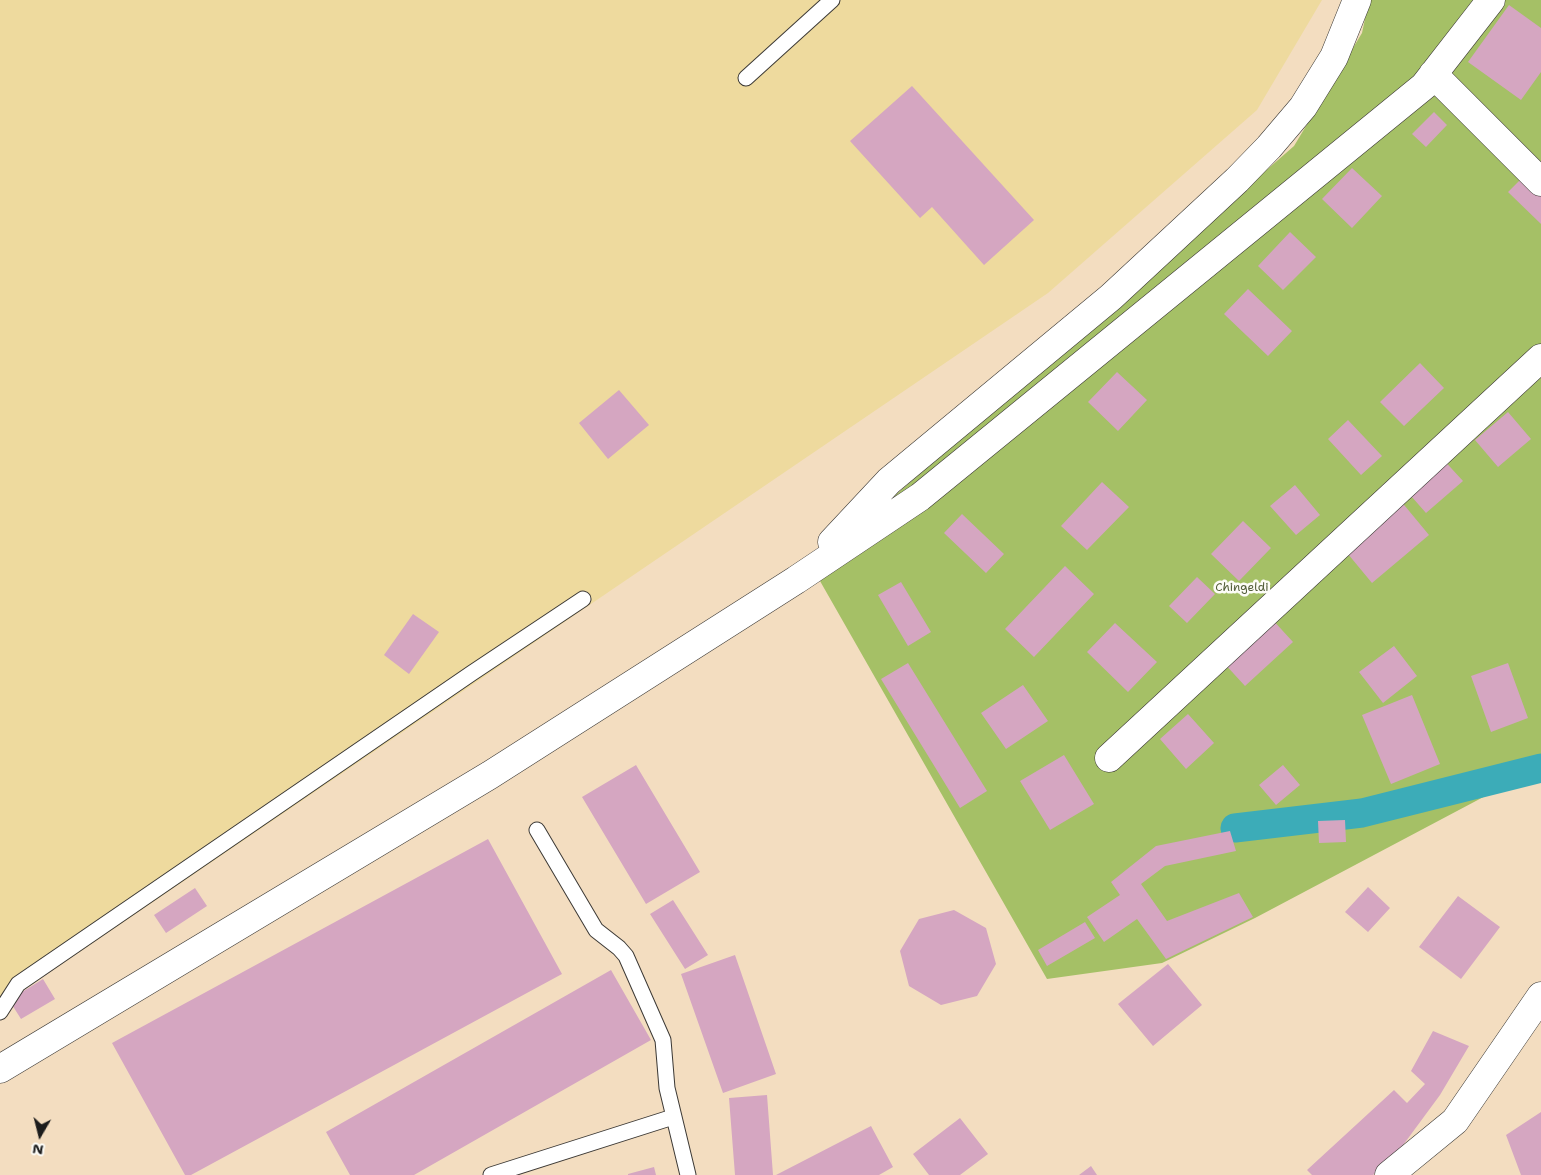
<!DOCTYPE html>
<style>
body{margin:0}
#map{position:relative;width:1541px;height:1175px;overflow:hidden;background:#f3ddc0;font-family:"Shantell Sans",sans-serif}
canvas{display:block}
.north{position:absolute;left:15px;top:1110px;width:50px;height:50px;-webkit-text-stroke:4px #fdfcf7;paint-order:stroke;rotate:188deg;font-size:14px;font-weight:700;line-height:20px;text-align:center;color:#1c1c1c}
.north::after{content:'';display:block;margin:auto;width:18px;height:22px;background:#1c1c1c;clip-path:polygon(50% 0,100% 100%,50% 72%,0 100%)}
</style>
<div id="map">
<canvas width="1541" height="1175"></canvas>
<div class="north">N</div>
</div>
<script>
const c = document.querySelector('canvas').getContext('2d');
c.lineJoin = 'round';
function paint(path, color) { c.fillStyle = color; c.fill(path, 'evenodd'); }
const toPath = rows => new Path2D(rows.map(r => 'M' + r).join(''));
function trace(path, color, width, dash) { c.strokeStyle = color; c.lineWidth = width; c.lineCap = dash ? 'butt' : 'round'; c.setLineDash(dash || []); c.stroke(path); }
function write(font, color, halo, rows, align = 'center') {
  c.font = font + ' "Shantell Sans",sans-serif'; c.lineWidth = 5; c.setLineDash([]); c.textBaseline = 'middle'; c.strokeStyle = halo; c.fillStyle = color; for (const [text, x, y, turn = 0] of rows) {
    c.save(); c.translate(x, y); c.rotate((+turn || 0) * Math.PI / 180); c.textAlign = isNaN(turn) ? turn : align; if (halo) c.strokeText(text, 0, 0); c.fillText(text, 0, 0); c.restore();
  }
}
const green = toPath([
 [1369,0,1541,0,1541,763,1491,793,1255,918,1162,963,1047,979,816,574,892,498,1294,146,1362,33]
]);
const sand = toPath([
 [0,0,1322,0,1257,110,1048,293,53,970,0,1004]
]);
const canal = toPath([
 [1235,828,1362,813,1541,768]
]);
const building = toPath([
 [1509,5,1541,28,1541,72,1521,100,1468,62],
 [912,86,1034,220,984,265,932,207,920,218,850,141],
 [1434,112,1447,125,1426,147,1412,134],
 [1352,168,1382,196,1352,228,1322,199],
 [1523,177,1541,194,1541,224,1508,192],
 [1290,232,1316,257,1283,290,1258,266],
 [1248,289,1292,331,1268,356,1224,314],
 [1420,363,1444,388,1404,426,1380,402],
 [1117,372,1147,400,1118,431,1088,402],
 [619,390,649,425,608,459,579,423],
 [1508,412,1531,439,1498,467,1475,440],
 [1348,420,1382,456,1361,475,1328,439],
 [1440,456,1463,481,1426,513,1404,488],
 [1102,482,1129,507,1087,550,1061,526],
 [1295,485,1320,515,1296,535,1270,506],
 [1400,500,1429,535,1372,583,1343,548],
 [962,514,1004,554,986,573,944,533],
 [1243,521,1271,548,1239,581,1211,554],
 [1065,566,1094,594,1034,657,1005,629],
 [1197,577,1215,594,1187,623,1169,606],
 [901,582,931,632,908,646,878,595],
 [413,614,439,632,409,674,384,655],
 [1271,618,1293,642,1245,686,1223,662],
 [1115,623,1157,662,1128,692,1087,652],
 [1394,646,1417,676,1383,703,1359,672],
 [908,663,987,791,960,808,881,679],
 [1508,663,1528,718,1491,732,1471,676],
 [1023,685,1048,721,1006,749,981,713],
 [1412,695,1440,764,1391,784,1362,715],
 [1188,714,1214,743,1186,769,1160,739],
 [1064,755,1094,804,1050,830,1020,781],
 [636,765,700,872,646,904,582,797],
 [1283,765,1300,785,1276,805,1259,785],
 [1345,820,1346,842,1319,843,1318,821],
 [1230,831,1236,851,1165,866,1141,884,1167,921,1239,893,1253,917,1166,959,1137,919,1104,942,1087,917,1120,895,1111,882,1156,846],
 [488,839,562,974,191,1175,185,1175,112,1043],
 [1368,887,1390,908,1368,932,1345,912],
 [195,888,207,906,166,933,154,915],
 [1458,896,1500,927,1461,979,1419,947],
 [673,900,708,955,685,969,650,914],
 [954,910,986,928,996,964,977,996,941,1005,909,986,900,951,919,919],
 [1085,922,1095,938,1047,966,1038,950],
 [735,955,776,1074,723,1093,681,974],
 [1168,964,1202,1005,1153,1046,1118,1004],
 [611,970,651,1040,414,1175,350,1175,326,1132],
 [43,979,55,999,21,1019,9,1000],
 [1433,1031,1469,1046,1440,1095,1395,1156,1373,1175,1312,1175,1307,1170,1394,1090,1407,1103,1425,1084,1411,1071],
 [767,1095,773,1175,735,1175,729,1098],
 [1541,1112,1541,1175,1521,1175,1506,1135],
 [960,1118,988,1154,960,1175,929,1175,913,1154],
 [871,1126,893,1167,879,1175,776,1175],
 [1091,1166,1097,1175,1079,1175],
 [654,1167,656,1175,628,1175,628,1174]
]);
const service = toPath([
 [746,78,832,0],
 [537,830,596,930,619,948,626,956,663,1040,667,1088,688,1175],
 [0,1012,18,984,472,673,583,599],
 [491,1175,673,1117]
]);
const minor = toPath([
 [1433,74,1541,182],
 [832,542,889,481,1111,297,1237,180,1269,147,1303,107,1334,57,1357,0],
 [1109,758,1541,358],
 [0,1069,490,775,796,580,920,497,1424,86,1491,0],
 [1389,1175,1455,1121,1541,996]
]);
const parkNames = [
 ["Chingeldi",1242,588]
];
paint(green, '#a5c066');
paint(sand, '#eeda9e');
trace(canal, '#3cacb8', 29);
paint(building, '#d5a6c1');
trace(service, '#3c3935', 17);
trace(minor, '#3c3935', 29);
trace(service, '#fff', 15);
trace(minor, '#fff', 28);
write('12px', '#535e3a', '#fdfcf7', parkNames);
</script>
